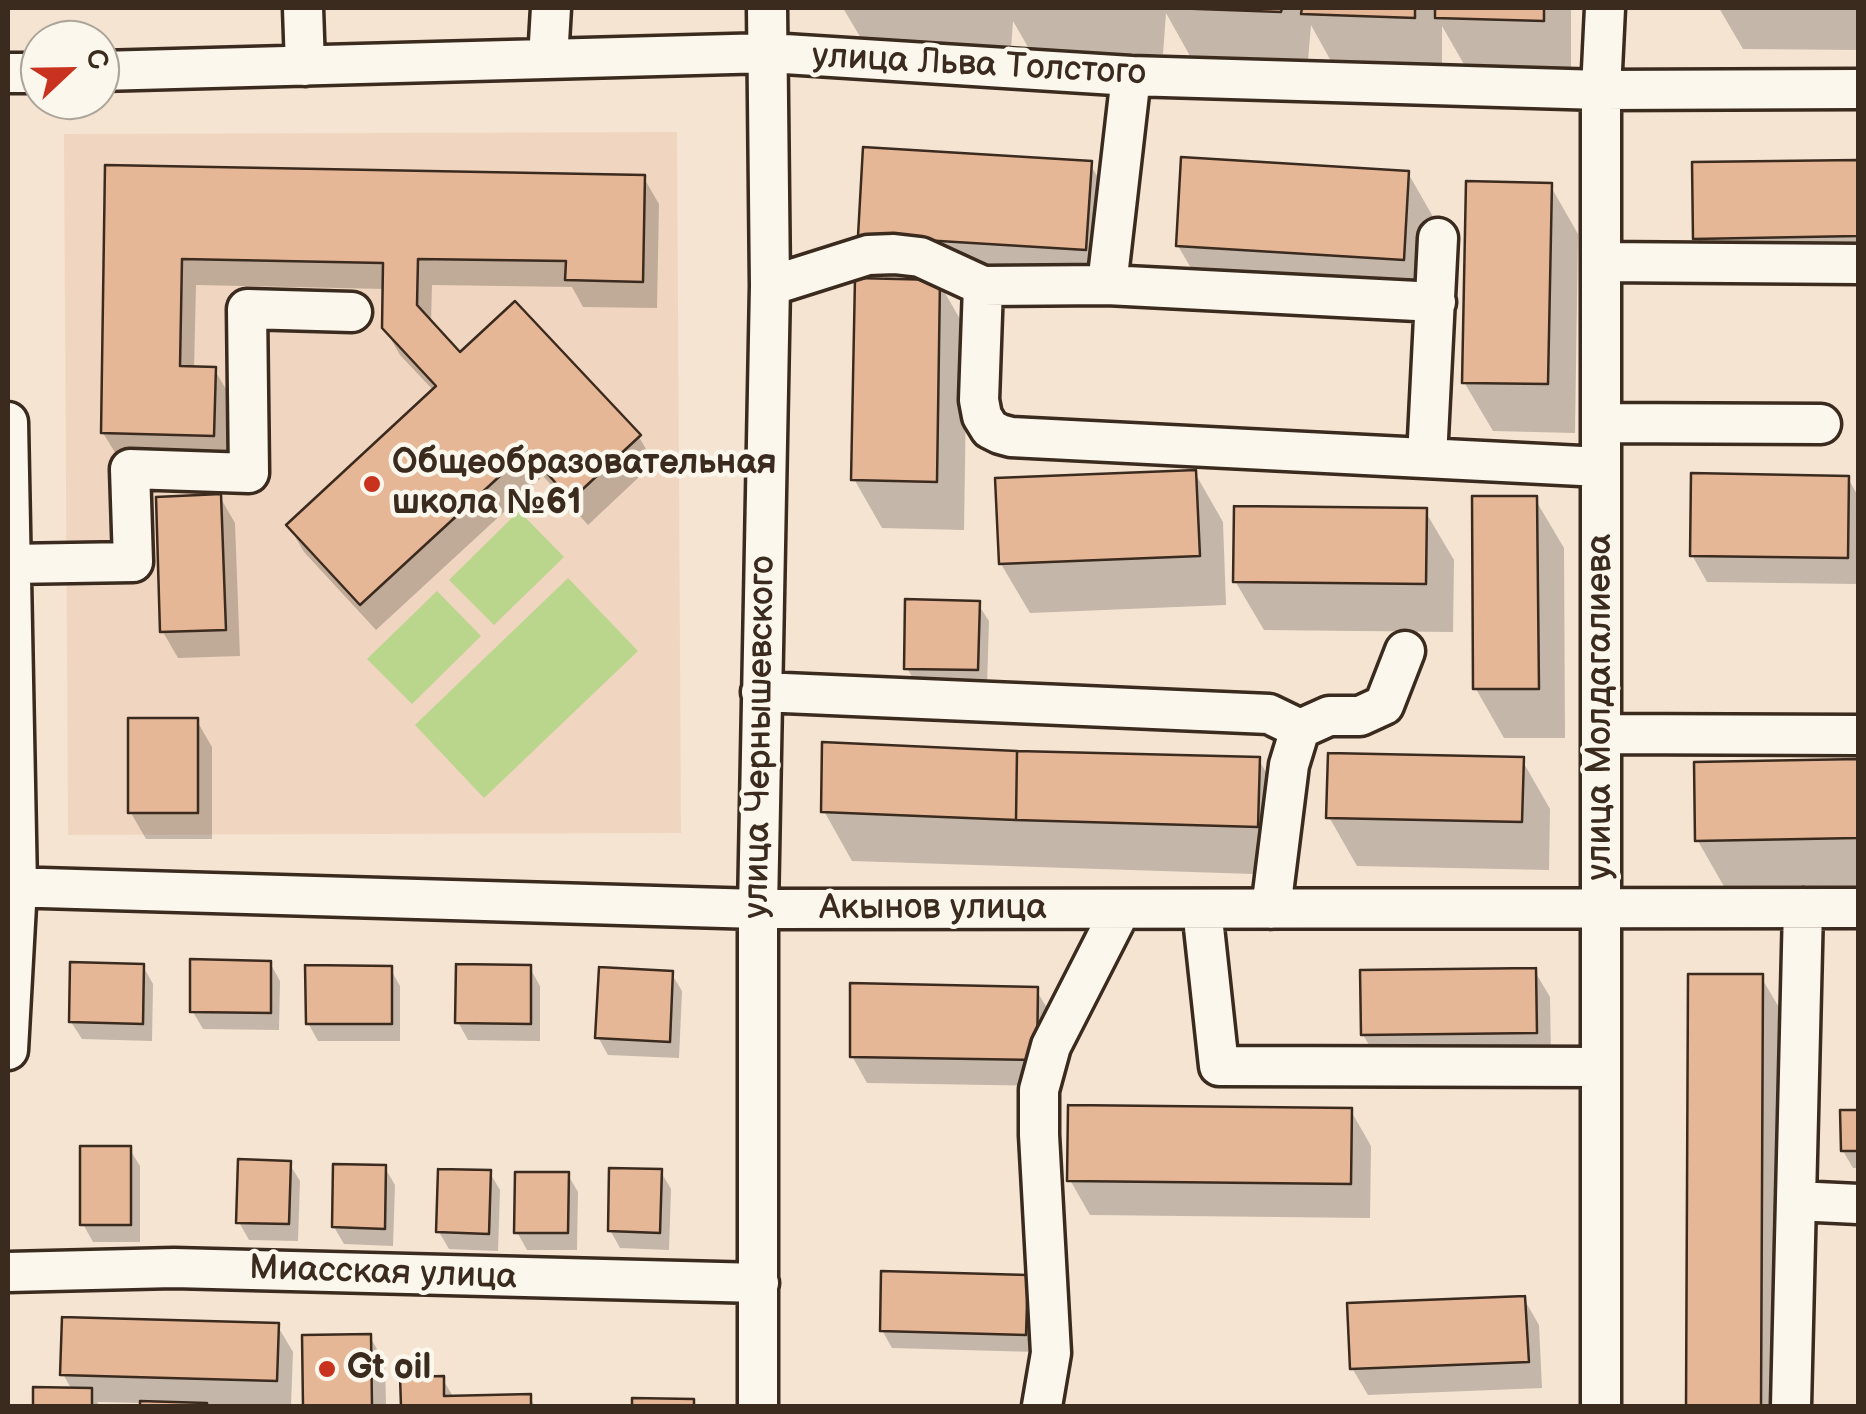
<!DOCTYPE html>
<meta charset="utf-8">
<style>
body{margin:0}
#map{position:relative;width:1866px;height:1414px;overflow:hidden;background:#f5e4d2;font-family:"Balsamiq Sans",sans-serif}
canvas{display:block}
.frame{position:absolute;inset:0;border:10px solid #3b2a1e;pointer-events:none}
.north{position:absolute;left:20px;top:20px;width:100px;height:100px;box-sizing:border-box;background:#fbf7ec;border:2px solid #aea59a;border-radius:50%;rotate:68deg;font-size:28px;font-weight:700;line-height:40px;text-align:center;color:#3b2a1e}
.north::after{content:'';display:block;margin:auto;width:35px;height:45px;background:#c8321e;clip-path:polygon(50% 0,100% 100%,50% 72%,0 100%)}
</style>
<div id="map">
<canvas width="1866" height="1414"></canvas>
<div class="frame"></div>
<div class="north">С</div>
</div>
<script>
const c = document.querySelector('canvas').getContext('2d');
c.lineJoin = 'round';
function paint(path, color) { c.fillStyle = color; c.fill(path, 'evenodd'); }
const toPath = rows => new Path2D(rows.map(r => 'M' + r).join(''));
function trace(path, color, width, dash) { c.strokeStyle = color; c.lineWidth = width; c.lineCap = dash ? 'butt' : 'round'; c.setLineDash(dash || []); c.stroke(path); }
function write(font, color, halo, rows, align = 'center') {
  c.font = font + ' "Balsamiq Sans",sans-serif'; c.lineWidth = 9; c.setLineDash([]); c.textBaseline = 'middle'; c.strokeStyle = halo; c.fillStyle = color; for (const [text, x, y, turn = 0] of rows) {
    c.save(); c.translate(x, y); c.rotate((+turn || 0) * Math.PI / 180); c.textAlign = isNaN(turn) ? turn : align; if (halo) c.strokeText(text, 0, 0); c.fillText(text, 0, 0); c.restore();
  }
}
const built = toPath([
 [677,132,681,833,68,835,64,134]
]);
const green = toPath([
 [519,511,564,557,494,625,449,580],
 [568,578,638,651,484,798,415,725],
 [437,591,481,636,412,704,367,659]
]);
const shadow = toPath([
 [843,8,1571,8,1571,70,1465,66,1442,26,1442,66,1332,63,1311,25,1308,60,1190,56,1166,13,1163,54,1032,54,1013,21,1011,49,865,45],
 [1719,8,1858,8,1858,50,1743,49],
 [1858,162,1858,262,1711,265,1696,238,1695,164],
 [1090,164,1119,213,1113,298,942,288,967,331,964,530,882,528,854,479,887,281,860,236],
 [108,167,644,178,659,204,657,308,583,307,572,287,432,285,431,324,460,355,639,437,654,463,588,525,543,476,376,630,304,552,289,526,434,391,400,355,384,327,385,289,196,285,194,369,214,369,230,396,228,462,119,459,103,433],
 [1408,173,1436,222,1431,308,1207,295,1178,246],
 [1550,185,1578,234,1575,433,1493,431,1464,382],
 [1195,473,1223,522,1226,605,1030,613,1001,564],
 [1848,478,1858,496,1858,584,1707,582,1692,555],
 [220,497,235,523,240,656,178,658,163,632],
 [1535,499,1564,548,1565,738,1504,738,1476,689],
 [1425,511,1454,560,1453,632,1264,630,1235,581],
 [978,604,989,621,987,687,917,686,907,668],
 [197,721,212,747,212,839,146,839,131,813],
 [1259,760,1287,809,1285,875,852,861,824,811],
 [1522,760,1550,809,1549,870,1357,866,1329,817],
 [1858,761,1858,887,1726,890,1698,841,1696,764],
 [270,963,280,981,279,1030,203,1029,193,1012],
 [143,966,153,984,152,1041,82,1039,71,1022],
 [390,968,400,986,400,1041,318,1041,308,1023],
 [530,968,540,986,540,1041,468,1040,458,1022],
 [1534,970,1550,997,1551,1059,1379,1061,1363,1035],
 [671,973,682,991,679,1058,608,1055,598,1037],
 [1691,977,1761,977,1790,1026,1788,1406,1689,1406],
 [1036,990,1052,1016,1051,1086,867,1083,852,1056],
 [1351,1111,1371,1146,1370,1218,1090,1215,1070,1180],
 [1842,1113,1858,1113,1858,1168,1853,1168,1843,1151],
 [129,1148,140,1166,140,1242,93,1242,83,1224],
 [289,1163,300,1181,298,1241,249,1240,239,1222],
 [385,1168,395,1185,393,1246,344,1244,334,1227],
 [661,1172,671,1189,669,1250,620,1248,610,1230],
 [490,1173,500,1190,498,1251,449,1249,439,1232],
 [568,1175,578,1192,577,1250,527,1250,517,1232],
 [1027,1278,1037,1295,1035,1352,892,1348,882,1330],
 [1524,1299,1539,1325,1542,1388,1368,1395,1352,1368],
 [277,1325,293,1352,291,1406,205,1405,206,1406,142,1406,142,1403,97,1402,100,1406,36,1406,36,1389,72,1390,63,1374],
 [370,1337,385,1363,386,1406,306,1406,304,1338],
 [442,1378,454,1398,529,1397,535,1406,403,1406,403,1379]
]);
const building = toPath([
 [1171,8,1282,8,1281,12,1171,8],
 [1302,8,1415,8,1415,18,1301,14,1302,8],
 [1435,8,1544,8,1544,21,1435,18,1435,8],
 [863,147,1092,161,1086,250,858,236,863,147],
 [1181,157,1409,171,1404,260,1176,246,1181,157],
 [1858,160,1858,236,1693,239,1692,162,1858,160],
 [105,165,645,175,643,282,565,280,566,261,418,259,417,305,460,352,515,301,641,435,571,500,527,451,360,605,286,525,436,386,382,328,383,263,182,259,180,366,216,367,214,436,101,433,105,165],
 [1466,181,1552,183,1548,384,1462,383,1466,181],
 [855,278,940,280,937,482,851,480,855,278],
 [1196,470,1200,556,999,564,995,478,1196,470],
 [1691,473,1849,476,1848,558,1690,556,1691,473],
 [221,494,226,630,160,632,156,497,221,494],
 [1472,496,1537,496,1539,689,1473,689,1472,496],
 [1234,506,1427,508,1426,584,1233,582,1234,506],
 [905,599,980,601,978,670,904,669,905,599],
 [128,718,198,718,198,813,128,813,128,718],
 [822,742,1017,751,1016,820,821,812,822,742],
 [1017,751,1260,757,1258,827,1016,820,1017,751],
 [1328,753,1524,757,1522,822,1326,818,1328,753],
 [1858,759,1858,838,1695,841,1694,762,1858,759],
 [190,959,271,961,271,1013,190,1012,190,959],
 [70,962,144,964,143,1024,69,1022,70,962],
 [456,964,531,965,531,1024,455,1023,456,964],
 [305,965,392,966,392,1024,306,1024,305,965],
 [599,967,673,971,670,1042,595,1038,599,967],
 [1536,968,1537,1033,1361,1035,1360,970,1536,968],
 [1688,974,1763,974,1761,1406,1686,1406,1688,974],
 [850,983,1038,987,1037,1060,850,1057,850,983],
 [1068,1105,1352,1108,1351,1184,1067,1181,1068,1105],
 [1840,1110,1858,1110,1858,1151,1841,1151,1840,1110],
 [80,1146,131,1146,131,1225,80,1225,80,1146],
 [238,1159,291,1161,289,1224,236,1223,238,1159],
 [333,1164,386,1165,385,1229,332,1227,333,1164],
 [609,1168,662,1169,660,1233,608,1231,609,1168],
 [438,1169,491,1170,489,1234,436,1232,438,1169],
 [515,1172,569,1172,568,1233,514,1233,515,1172],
 [881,1271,1028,1275,1026,1335,880,1331,881,1271],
 [1525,1296,1529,1362,1350,1369,1347,1303,1525,1296],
 [62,1317,279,1323,277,1381,60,1375,62,1317],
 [371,1334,372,1406,303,1406,302,1335,371,1334],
 [444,1376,444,1396,531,1394,531,1406,401,1406,400,1377,444,1376],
 [33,1387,92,1388,92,1406,33,1406,33,1387],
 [632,1398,694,1399,694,1406,632,1406,632,1398],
 [140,1401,207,1403,207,1406,140,1406,140,1401]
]);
const minor = toPath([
 [303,8,305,66],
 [548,59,551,8],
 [100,71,769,53,1131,76,1601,90,1858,89],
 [8,73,40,73],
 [1601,262,1858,264],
 [1107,285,1131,76],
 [770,286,868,255,894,254,920,257,983,286,1107,285,1436,302],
 [983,286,979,400,982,416,990,429,1000,434,1011,437,1601,467],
 [8,422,17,887,8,1050],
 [1601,423,1821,424],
 [1427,458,1438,238],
 [10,564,133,562,130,469,249,473,247,309,352,312],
 [761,692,1269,714,1300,729],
 [1601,734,1858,735],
 [8,887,758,909,1858,908],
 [1202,909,1219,1066,1600,1067],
 [1271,909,1289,765,1300,729,1329,716,1360,716,1384,705,1405,651],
 [1796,1201,1858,1204],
 [8,1272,174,1268,759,1283],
 [758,1406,758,909,770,286,767,8],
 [1042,1406,1051,1353,1039,1135,1039,1090,1051,1046,1121,909],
 [1601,1406,1601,90,1605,8],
 [1791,1406,1803,908]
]);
const markers = [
 [372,484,10,"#c8321e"],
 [327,1369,10,"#c8321e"]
];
const streetNames = [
 ["улица Льва Толстого",979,66,3],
 ["улица Молдагалиева",1601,707,-90],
 ["улица Чернышевского",761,737,-89],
 ["Акынов улица",933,909],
 ["Миасская улица",383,1274,2]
];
const poiNames = [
 ["Общеобразовательная",392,464],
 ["школа №61",392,504],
 ["Gt oil",347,1369]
];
paint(built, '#f0d6c0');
paint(green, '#bad58c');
paint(shadow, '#0003');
paint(building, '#e6b797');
trace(building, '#3b2a1e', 2.5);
trace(minor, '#3b2a1e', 45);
trace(minor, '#fbf7ec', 38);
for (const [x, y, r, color] of markers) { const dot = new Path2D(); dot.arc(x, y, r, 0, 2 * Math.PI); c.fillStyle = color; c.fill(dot); trace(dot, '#fbf7ec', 4); }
write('35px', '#3b2a1e', '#fbf7ec', streetNames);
write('bold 35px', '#3b2a1e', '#fbf7ec', poiNames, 'left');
</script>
